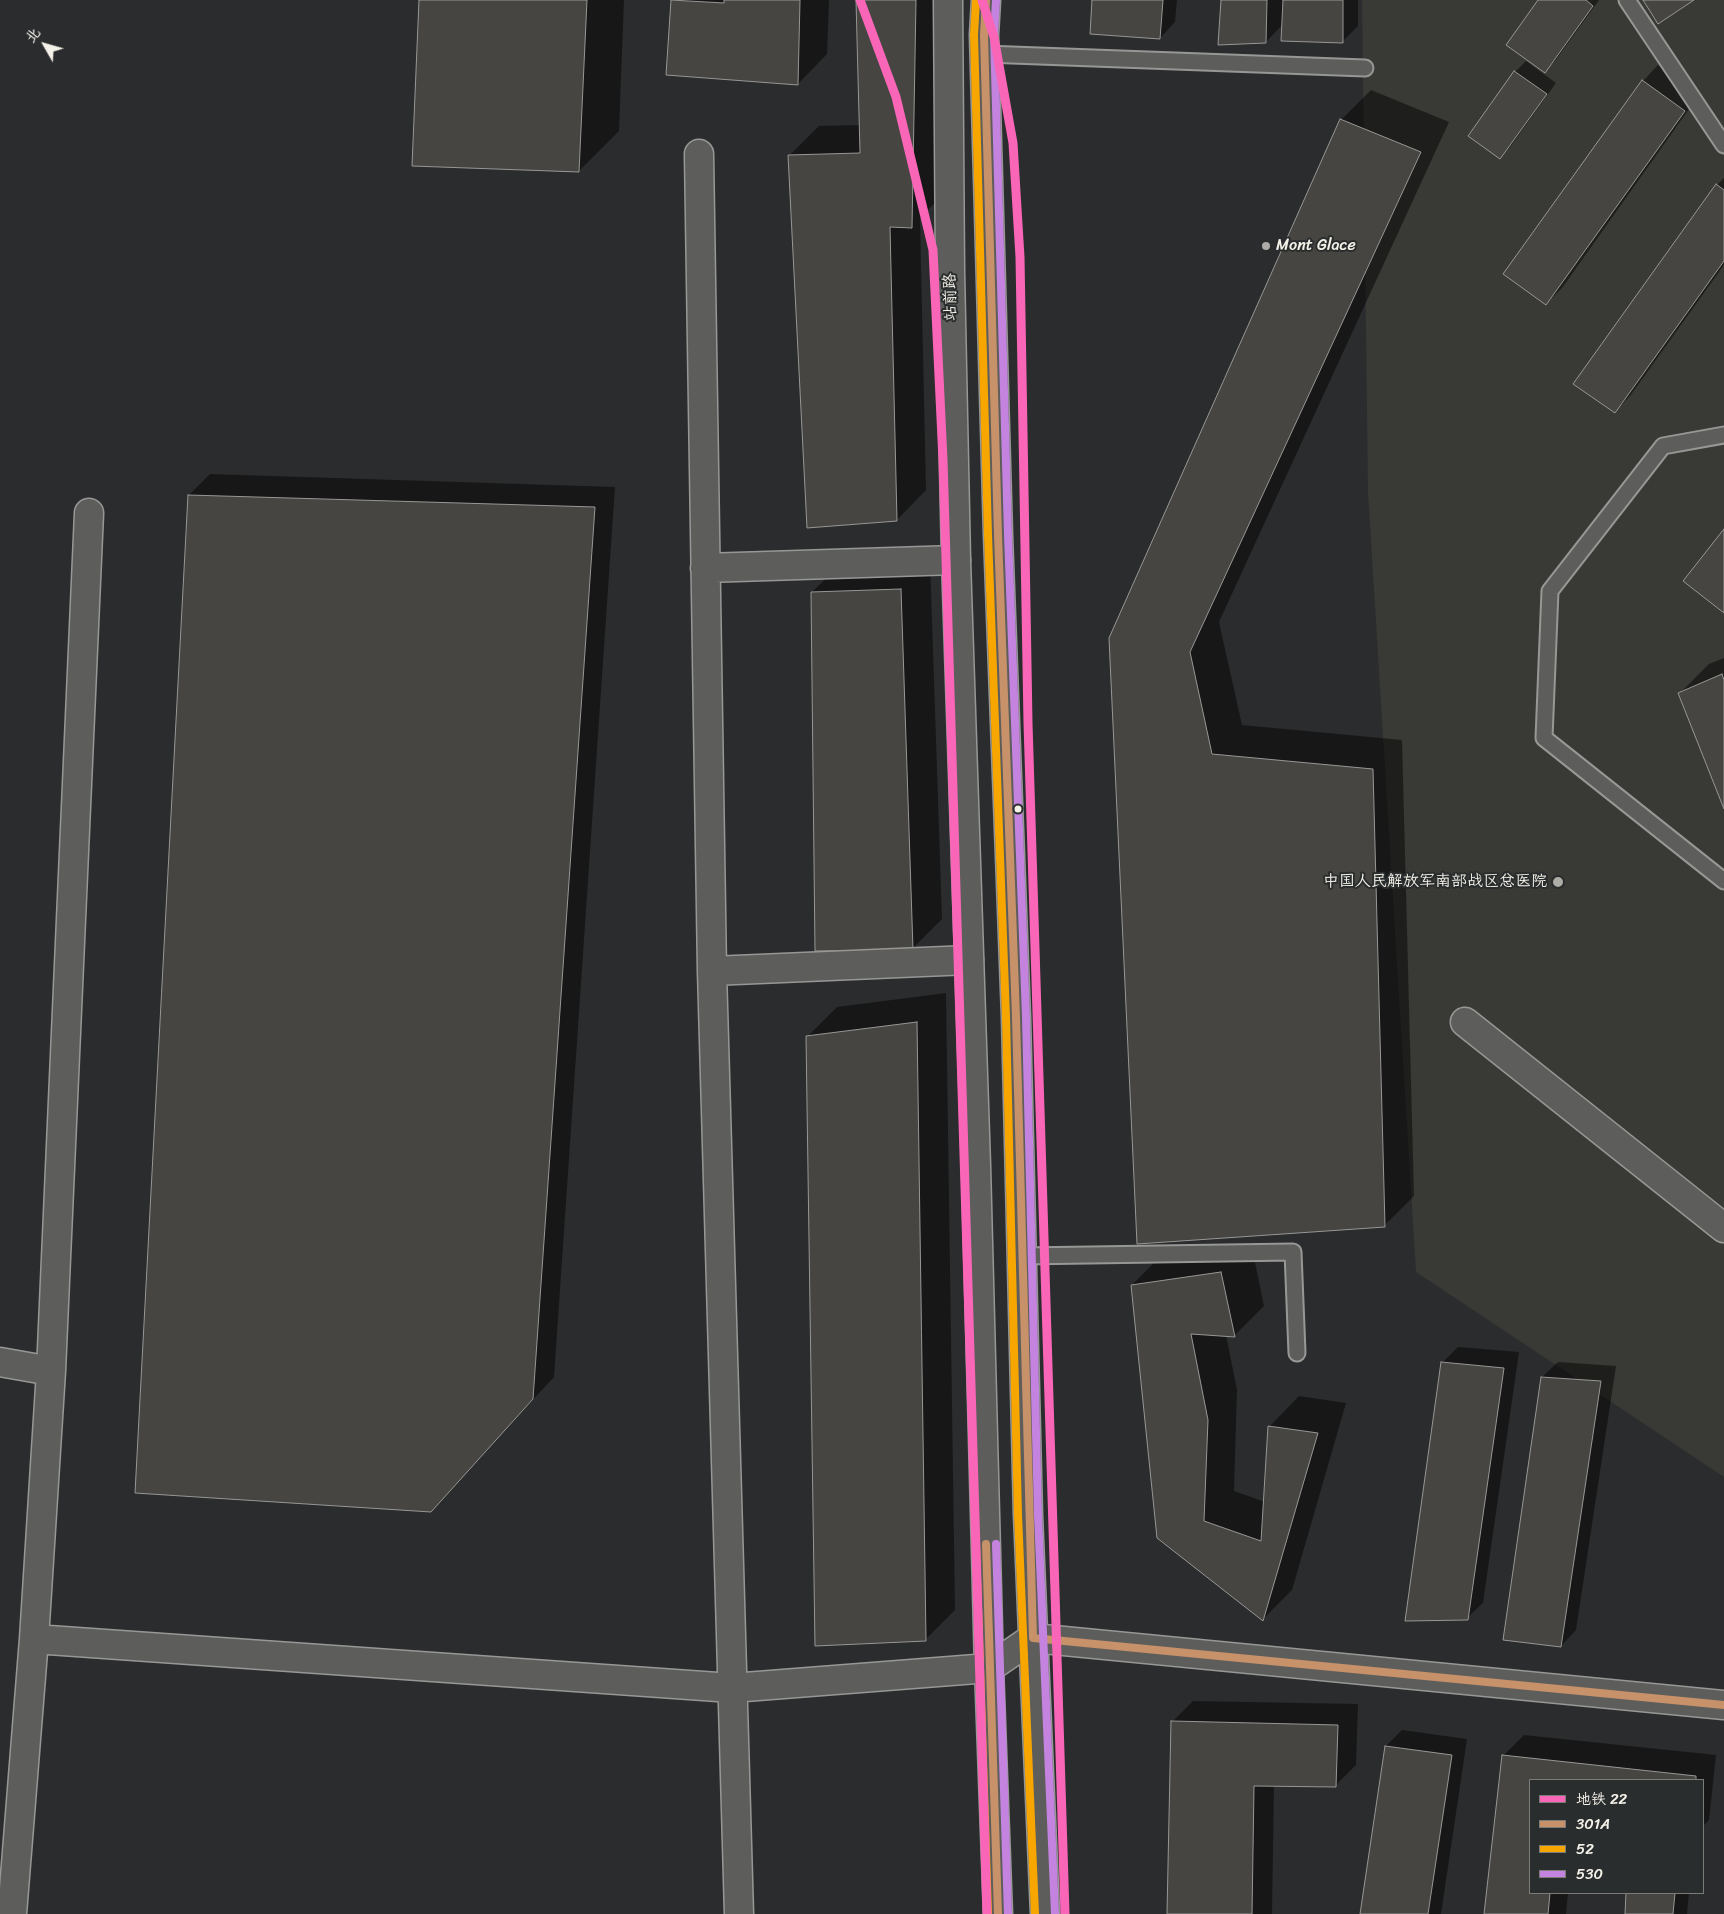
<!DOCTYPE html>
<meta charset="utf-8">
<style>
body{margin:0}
#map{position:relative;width:1724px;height:1914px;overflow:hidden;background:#2b2c2d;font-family:Sriracha,"LXGW WenKai TC",sans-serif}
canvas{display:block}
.legend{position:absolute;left:1529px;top:1779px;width:175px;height:115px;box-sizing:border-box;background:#2a2d2e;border:1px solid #7b7b78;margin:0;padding:6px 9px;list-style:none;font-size:15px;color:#f4f1e8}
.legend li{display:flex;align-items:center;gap:10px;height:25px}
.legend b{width:25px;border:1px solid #7b7b78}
.north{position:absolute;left:20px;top:20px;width:50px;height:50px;-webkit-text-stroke:4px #2a2d2e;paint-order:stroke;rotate:308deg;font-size:14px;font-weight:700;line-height:20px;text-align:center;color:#f4f1e8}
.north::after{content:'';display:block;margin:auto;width:18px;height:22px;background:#f4f1e8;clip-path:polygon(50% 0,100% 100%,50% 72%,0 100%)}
</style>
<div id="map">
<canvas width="1724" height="1914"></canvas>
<ul class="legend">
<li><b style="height:6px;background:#fa66b7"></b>地铁 22</li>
<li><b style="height:6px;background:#c7916a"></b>301A</li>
<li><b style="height:6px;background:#f7a600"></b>52</li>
<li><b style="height:6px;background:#c483df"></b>530</li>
</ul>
<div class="north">北</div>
</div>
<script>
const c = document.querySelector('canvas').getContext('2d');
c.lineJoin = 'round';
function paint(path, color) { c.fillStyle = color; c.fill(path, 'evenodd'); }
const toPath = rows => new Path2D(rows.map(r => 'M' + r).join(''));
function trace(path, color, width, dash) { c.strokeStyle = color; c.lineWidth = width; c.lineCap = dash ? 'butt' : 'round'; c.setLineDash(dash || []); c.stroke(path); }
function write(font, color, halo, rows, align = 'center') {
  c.font = font + ' Sriracha,"LXGW WenKai TC",sans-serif'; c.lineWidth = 4; c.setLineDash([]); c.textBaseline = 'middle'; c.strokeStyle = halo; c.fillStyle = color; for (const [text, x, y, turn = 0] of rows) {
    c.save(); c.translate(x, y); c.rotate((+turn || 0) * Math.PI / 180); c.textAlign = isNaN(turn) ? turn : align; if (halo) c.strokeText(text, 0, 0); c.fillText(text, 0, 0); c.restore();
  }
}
const built = toPath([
 [1362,0,1724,0,1724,1477,1416,1272,1368,492]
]);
const shadow = toPath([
 [420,0,624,0,619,131,579,171],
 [672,0,829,0,827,54,798,84,667,74],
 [857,0,944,0,941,197,920,218,926,490,897,520,789,156,819,126,860,125],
 [1093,0,1177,0,1175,22,1160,38],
 [1222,0,1358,0,1358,26,1342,42,1283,24,1266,42],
 [1540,0,1599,0,1555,61,1545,72],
 [1526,61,1556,83,1510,147,1500,157,1469,135,1515,72],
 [1658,65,1699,95,1562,288,1546,304,1643,81],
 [1371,90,1449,122,1219,622,1242,725,1402,740,1414,1196,1384,1226,1110,639,1341,120],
 [1724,178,1724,265,1630,396,1615,412,1717,185],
 [210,474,615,487,554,1377,430,1511,189,495],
 [930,560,942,919,912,949,812,592,842,563],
 [1724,658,1724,805,1679,694,1709,664],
 [946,993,955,1610,925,1640,808,1036,837,1007],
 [1251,1243,1264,1306,1234,1336,1226,1335,1237,1390,1234,1491,1265,1502,1270,1426,1299,1396,1346,1403,1292,1590,1263,1619,1158,1538,1132,1285,1162,1255],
 [1458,1347,1519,1352,1483,1603,1467,1618,1442,1363],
 [1558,1362,1616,1366,1576,1630,1561,1646,1542,1377],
 [1193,1701,1358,1704,1356,1765,1335,1786,1274,1785,1272,1914,1168,1914,1172,1722],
 [1402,1730,1467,1739,1441,1914,1362,1914,1386,1746],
 [1524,1735,1716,1755,1709,1820,1703,1826,1703,1780,1530,1780,1530,1893,1568,1893,1566,1914,1485,1914,1503,1756],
 [1628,1893,1689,1893,1687,1914,1626,1914]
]);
const building = toPath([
 [419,0,587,0,579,172,412,166,419,0],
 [671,0,724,3,724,0,800,0,798,85,666,75,671,0],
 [856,0,916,0,912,228,890,227,897,521,807,528,788,155,860,153,856,0],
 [1092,0,1163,0,1160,39,1090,34,1092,0],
 [1221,0,1267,0,1266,43,1218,45,1221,0],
 [1283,0,1343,0,1343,43,1281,41,1283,0],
 [1538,0,1586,0,1593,6,1545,73,1506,45,1538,0],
 [1643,0,1694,0,1658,24,1643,0],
 [1514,71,1547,94,1500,159,1468,136,1514,71],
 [1642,80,1685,111,1546,305,1503,274,1642,80],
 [1340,119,1421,152,1190,652,1212,754,1373,769,1385,1227,1137,1244,1109,638,1340,119],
 [1716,184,1724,190,1724,261,1615,413,1573,384,1716,184],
 [188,495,595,507,533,1399,431,1512,135,1493,188,495],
 [1724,529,1724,613,1683,581,1724,529],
 [901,589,913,950,815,951,811,592,901,589],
 [1722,674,1724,680,1724,809,1678,693,1722,674],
 [917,1022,926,1641,815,1646,806,1036,917,1022],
 [1221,1272,1235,1337,1191,1334,1208,1420,1204,1521,1261,1541,1268,1426,1318,1433,1263,1621,1157,1538,1131,1285,1221,1272],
 [1441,1362,1504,1368,1468,1620,1405,1621,1441,1362],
 [1541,1377,1601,1381,1561,1647,1503,1640,1541,1377],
 [1171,1721,1338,1725,1336,1787,1254,1786,1252,1914,1167,1914,1171,1721],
 [1385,1746,1452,1755,1428,1914,1360,1914,1385,1746],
 [1502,1755,1696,1776,1696,1780,1530,1780,1530,1893,1550,1893,1548,1914,1484,1914,1502,1755],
 [1626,1893,1675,1893,1673,1914,1625,1914,1626,1893]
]);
const service = toPath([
 [1627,0,1724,145],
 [985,54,1365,68],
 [1724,435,1663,446,1550,591,1544,738,1724,881],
 [1022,1256,1293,1252,1297,1353]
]);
const minor = toPath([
 [699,154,712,971,739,1914],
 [89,513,51,1371,34,1639,732,1688,989,1668],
 [705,568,956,560],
 [712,971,969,960],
 [1465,1022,1724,1228],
 [0,1362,51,1371],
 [12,1914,34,1639]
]);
const tertiary = toPath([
 [948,0,950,271,956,560,976,1165,989,1668,998,1914],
 [986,0,984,35,998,535,1016,1017,1028,1515,1045,1914],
 [989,1668,1033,1638,1724,1705]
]);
const bus1 = toPath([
 [986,0,984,35,998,535,1016,1017,1033,1638,1724,1705],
 [986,1544,998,1914]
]);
const bus2 = toPath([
 [976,0,974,35,988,535,1006,1017,1018,1515,1035,1914],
 [976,1544,988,1914]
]);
const bus3 = toPath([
 [996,1,994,35,1008,535,1026,1017,1038,1515,1055,1914],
 [996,1544,1008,1914]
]);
const metro1 = toPath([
 [860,0,896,97,933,250,943,460,987,1914],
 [982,0,994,37,1013,143,1020,257,1028,723,1065,1914]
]);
const markers = [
 [1266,246,5,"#aeaca7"],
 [1018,809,4.5,"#f4f1e8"],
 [1558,882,6,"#aeaca7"]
];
const poiNames = [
 ["Mont Glace",1276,246],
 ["中国人民解放军南部战区总医院",1547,882,"right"]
];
const streetNames = [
 ["站前路",951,297,-91]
];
paint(built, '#393936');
paint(shadow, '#0007');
paint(building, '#464542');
trace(building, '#979796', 1);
trace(service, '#979796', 19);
trace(minor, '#979796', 31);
trace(tertiary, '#979796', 31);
trace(service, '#5d5d5c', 15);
trace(minor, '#5d5d5c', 28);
trace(tertiary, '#5d5d5c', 28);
trace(bus1, '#c7916a', 8);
trace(bus2, '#f7a600', 8);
trace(bus3, '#c483df', 8);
trace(metro1, '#fa66b7', 9);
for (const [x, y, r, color] of markers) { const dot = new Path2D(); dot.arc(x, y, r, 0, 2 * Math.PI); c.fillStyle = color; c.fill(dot); trace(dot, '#2a2d2e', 2); }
write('16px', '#f4f1e8', '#2a2d2e', poiNames, 'left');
write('16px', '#f4f1e8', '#2a2d2e', streetNames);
</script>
